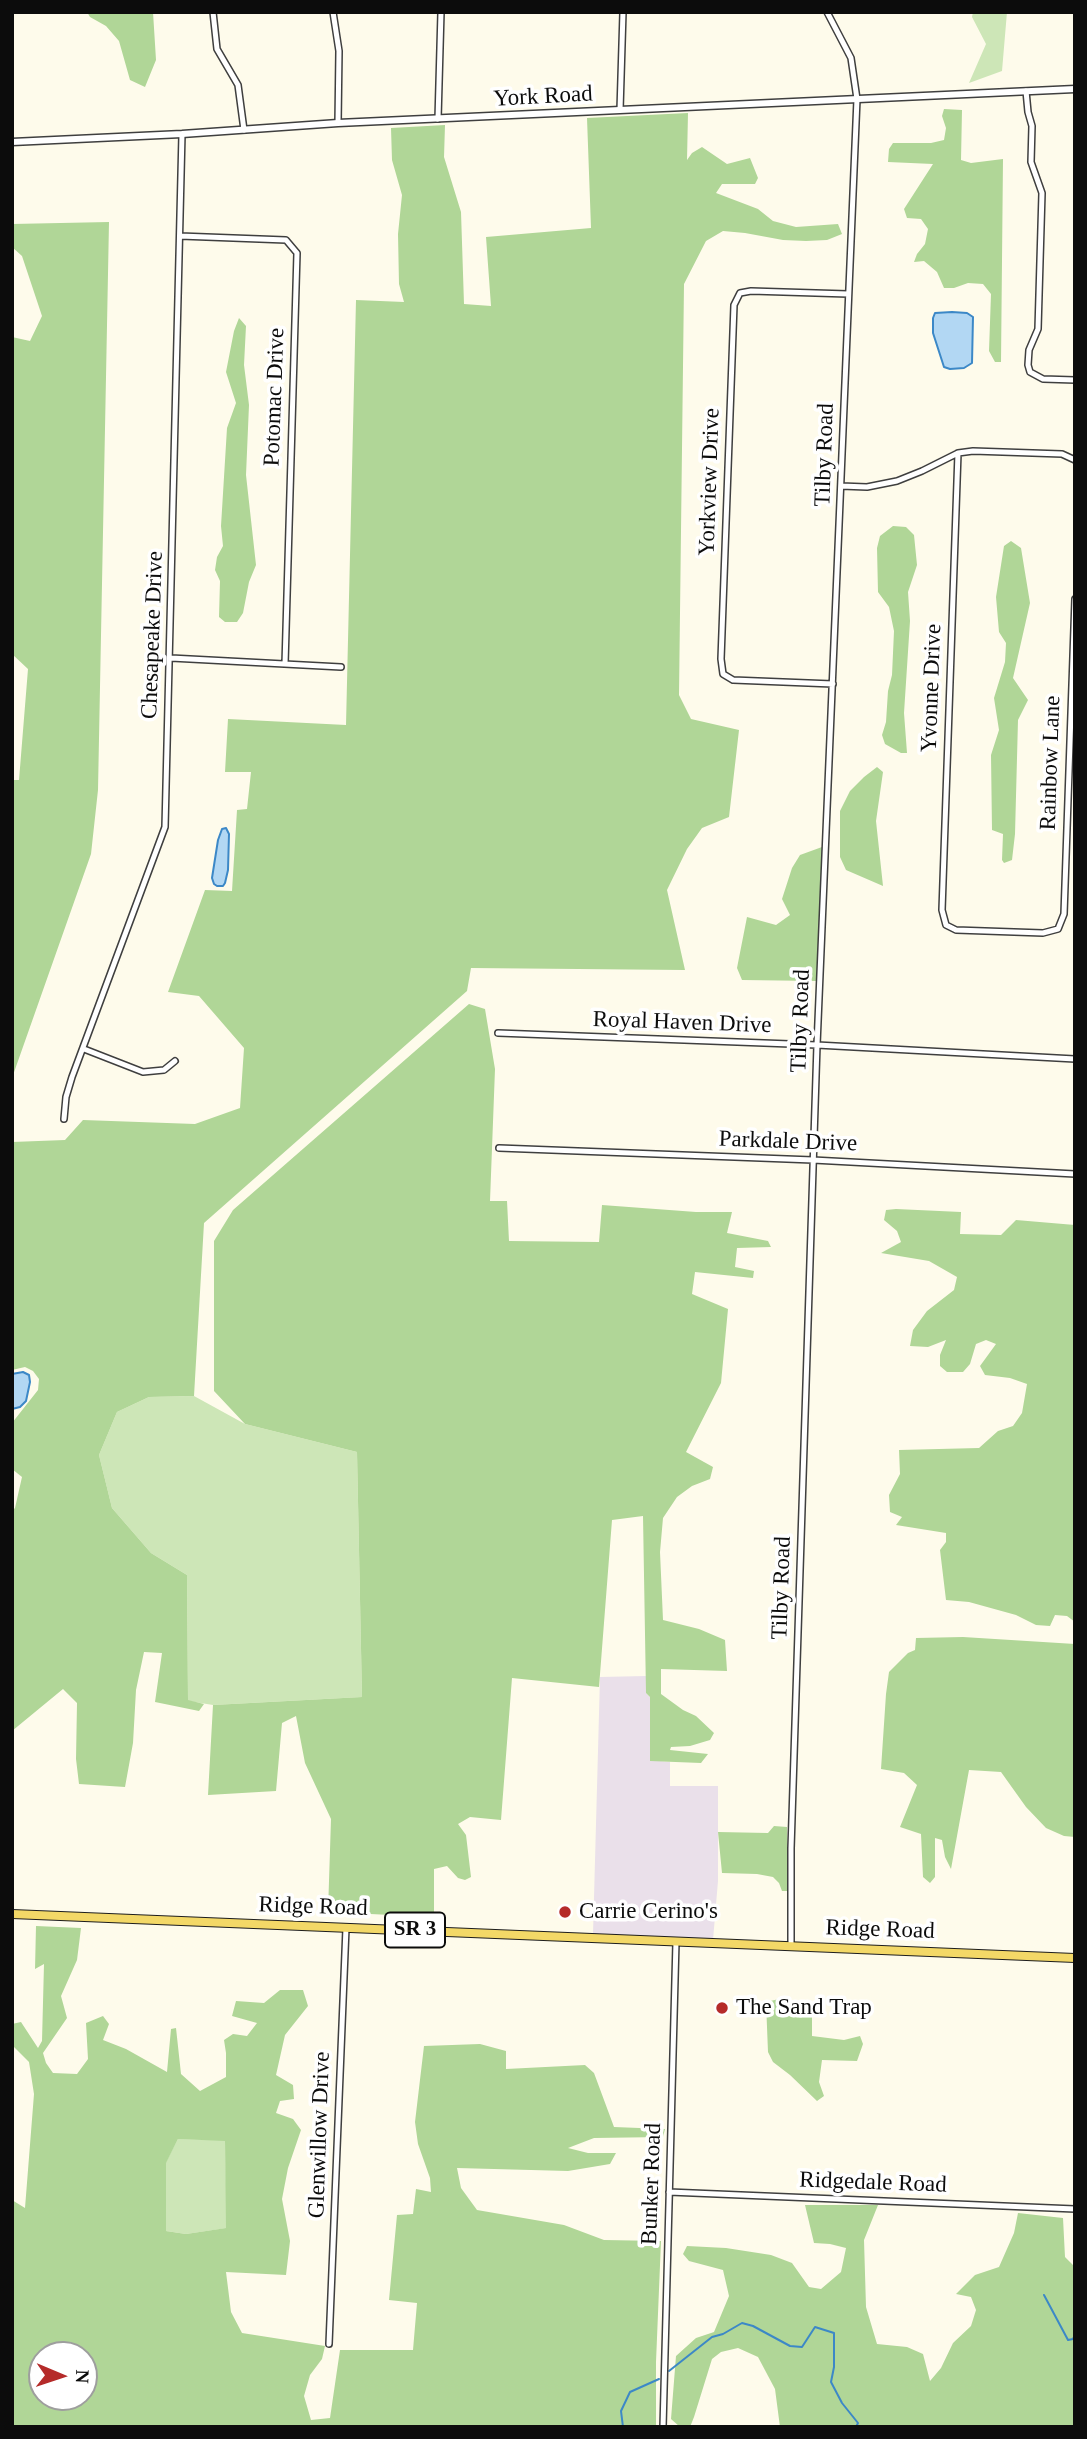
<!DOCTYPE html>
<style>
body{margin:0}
#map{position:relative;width:1087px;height:2439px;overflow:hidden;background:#fefbeb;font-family:"Times New Roman",serif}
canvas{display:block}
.frame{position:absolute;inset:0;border:14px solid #0c0c0c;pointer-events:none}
.north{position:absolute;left:28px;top:2341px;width:70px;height:70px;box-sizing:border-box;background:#fff;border:2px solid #9e9e9e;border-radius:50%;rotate:92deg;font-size:19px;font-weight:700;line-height:28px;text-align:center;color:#0c0c0c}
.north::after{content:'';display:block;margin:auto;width:24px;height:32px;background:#b52b2a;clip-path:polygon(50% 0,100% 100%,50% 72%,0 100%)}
</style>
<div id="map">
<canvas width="1087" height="2439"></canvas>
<div class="frame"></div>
<div class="north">N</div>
</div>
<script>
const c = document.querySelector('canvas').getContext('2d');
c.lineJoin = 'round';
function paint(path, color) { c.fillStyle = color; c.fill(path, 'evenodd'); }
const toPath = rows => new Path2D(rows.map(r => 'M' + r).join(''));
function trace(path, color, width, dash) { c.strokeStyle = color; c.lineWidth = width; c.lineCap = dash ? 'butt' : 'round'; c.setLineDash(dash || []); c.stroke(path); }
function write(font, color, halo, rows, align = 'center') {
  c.font = font + ' "Times New Roman",serif'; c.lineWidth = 7; c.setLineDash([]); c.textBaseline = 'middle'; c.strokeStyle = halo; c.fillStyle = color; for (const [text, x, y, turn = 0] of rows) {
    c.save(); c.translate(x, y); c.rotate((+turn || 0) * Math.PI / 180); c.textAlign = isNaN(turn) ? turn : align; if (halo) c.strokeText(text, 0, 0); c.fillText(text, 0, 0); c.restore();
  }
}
const industrial = toPath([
 [646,1676,646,1693,650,1697,650,1760,670,1762,670,1786,718,1786,718,1881,713,1940,593,1934,600,1677]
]);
const green = toPath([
 [973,12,1007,12,1002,71,969,83,986,44,972,17],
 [194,1396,245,1424,357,1452,362,1697,213,1705,188,1701,187,1575,151,1553,112,1508,99,1455,117,1412,149,1397],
 [178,2139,225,2140,227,2228,186,2234,166,2231,166,2162]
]);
const forest = toPath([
 [87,12,153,12,156,60,145,87,130,80,119,41,106,26,90,17],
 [944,109,962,110,961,160,971,163,1003,159,1001,362,995,362,989,351,991,294,983,284,968,283,954,288,944,288,937,272,924,261,914,262,917,254,925,244,928,229,921,219,907,218,904,209,933,164,888,162,889,149,893,143,931,143,944,140,946,128,942,116],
 [688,113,687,160,692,153,702,147,727,164,750,158,758,178,755,184,722,184,716,193,758,209,773,221,796,227,838,224,842,234,827,240,806,241,783,240,745,233,723,231,706,241,684,284,679,695,691,719,739,730,729,817,702,828,687,849,667,890,685,970,471,968,467,991,204,1223,194,1396,149,1397,117,1412,99,1455,112,1508,151,1553,187,1575,188,1700,204,1704,199,1711,155,1702,162,1653,144,1652,136,1690,133,1743,125,1787,79,1784,76,1759,77,1703,63,1689,12,1731,12,1511,15,1508,22,1477,12,1469,12,1423,38,1390,39,1379,33,1371,25,1367,12,1370,12,1142,65,1140,83,1120,195,1124,240,1108,244,1048,199,996,168,992,205,890,232,891,237,810,247,809,251,772,225,772,228,719,346,725,356,300,404,302,399,284,398,234,402,195,392,160,391,128,445,125,444,157,461,212,464,304,491,306,486,237,591,228,587,118],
 [109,222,98,790,91,854,12,1078,12,780,19,780,28,669,12,654,12,337,30,341,42,316,22,256,12,247,12,224],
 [239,318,246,326,244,365,249,405,246,475,256,565,249,582,243,613,237,622,225,622,219,617,220,581,215,570,217,557,223,546,221,526,227,428,236,403,226,372,234,331],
 [893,526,906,527,914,535,917,565,908,592,910,621,904,713,907,753,901,753,885,744,882,735,886,722,888,691,892,675,894,631,889,607,878,592,877,548,880,536],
 [1011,541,1021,548,1030,603,1013,678,1028,700,1018,720,1015,834,1012,860,1004,863,1002,860,1003,834,992,830,991,755,999,730,994,698,1005,662,1006,643,999,632,996,597,1004,546],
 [877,767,883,772,876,821,883,886,846,870,840,857,840,811,850,791,864,777],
 [822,847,817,981,742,980,737,968,747,917,776,925,790,915,782,899,792,868,800,855],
 [469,1004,485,1009,495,1069,490,1201,507,1201,509,1241,599,1242,602,1205,696,1212,732,1212,727,1233,768,1241,771,1247,737,1248,735,1267,754,1271,753,1278,695,1272,692,1294,728,1309,721,1383,686,1452,713,1467,710,1479,692,1486,677,1497,663,1518,660,1552,663,1620,699,1629,725,1640,727,1671,661,1669,661,1694,683,1710,696,1716,714,1733,710,1740,690,1746,671,1747,670,1750,708,1754,701,1763,650,1761,650,1697,646,1693,643,1516,612,1520,599,1687,512,1678,501,1820,470,1817,458,1824,466,1835,471,1877,465,1880,458,1878,447,1866,434,1869,434,1917,328,1912,331,1819,305,1763,296,1716,282,1723,276,1791,208,1795,213,1705,362,1697,357,1452,245,1424,214,1391,214,1241,233,1210],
 [896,1209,961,1212,960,1234,1001,1235,1016,1220,1075,1225,1075,1622,1067,1616,1055,1615,1050,1626,1036,1625,1016,1615,969,1602,946,1600,940,1550,946,1542,946,1533,896,1525,902,1517,890,1512,889,1495,900,1474,899,1450,979,1448,998,1431,1013,1426,1022,1413,1027,1384,1010,1378,985,1375,980,1366,996,1344,986,1340,976,1344,970,1364,963,1372,947,1372,940,1366,940,1355,946,1340,928,1347,910,1346,913,1330,927,1311,954,1290,957,1277,929,1261,881,1253,901,1242,897,1231,884,1220,886,1210],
 [963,1637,1075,1644,1075,1837,1064,1836,1046,1828,1026,1807,1001,1772,969,1770,951,1869,945,1857,942,1840,935,1838,935,1877,930,1883,923,1877,921,1834,900,1827,917,1785,904,1773,881,1769,886,1694,889,1672,908,1653,915,1650,916,1638],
 [774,1826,787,1827,788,1891,782,1891,779,1883,773,1877,757,1874,722,1873,718,1832,768,1833],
 [36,1926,81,1928,77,1960,61,1996,67,2018,43,2053,46,2063,53,2073,77,2074,88,2059,86,2023,103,2016,109,2024,103,2040,126,2049,167,2072,171,2029,176,2028,181,2074,200,2091,226,2077,226,2053,224,2040,233,2034,247,2036,257,2023,232,2016,236,2001,264,2003,280,1990,303,1990,308,2006,285,2035,276,2075,293,2085,294,2099,280,2101,276,2113,293,2119,301,2130,288,2168,282,2199,290,2241,286,2275,226,2272,231,2312,242,2333,325,2346,322,2359,310,2375,304,2396,311,2420,330,2418,340,2350,413,2350,417,2303,389,2300,397,2215,413,2214,416,2189,431,2192,430,2178,418,2144,415,2122,424,2046,480,2044,506,2051,506,2069,585,2065,594,2073,614,2127,665,2129,663,2137,594,2138,568,2148,588,2153,616,2153,610,2164,568,2171,457,2168,461,2188,477,2210,564,2225,604,2240,661,2241,656,2362,656,2427,12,2427,12,2200,25,2208,34,2094,29,2062,12,2045,12,2024,21,2022,38,2048,42,2041,44,1964,35,1969],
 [178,2139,225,2141,226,2228,186,2234,166,2231,166,2163],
 [42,2355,84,2355,84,2397,42,2397],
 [779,1999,784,2002,812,2003,812,2036,844,2040,860,2036,863,2044,857,2061,822,2060,819,2082,824,2096,817,2101,790,2075,773,2062,768,2052,766,2002],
 [805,2205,878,2205,864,2240,866,2307,877,2344,907,2347,923,2354,930,2381,941,2368,953,2343,971,2326,976,2310,971,2297,956,2294,975,2275,999,2267,1014,2233,1018,2213,1063,2218,1065,2257,1075,2267,1075,2427,780,2427,775,2389,758,2357,738,2348,721,2352,712,2359,694,2417,690,2427,680,2427,671,2419,676,2356,696,2338,714,2332,729,2296,723,2270,689,2261,683,2254,687,2246,726,2248,771,2255,792,2263,809,2287,821,2289,841,2272,846,2248,830,2244,814,2243]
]);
const water = toPath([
 [952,312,967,313,973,317,972,363,964,368,950,369,944,367,933,333,933,318,935,313,952,312],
 [226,828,229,834,228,870,225,883,223,886,217,886,214,884,212,878,218,840,222,829,226,828],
 [23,1372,29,1375,30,1382,26,1401,20,1407,12,1409,12,1374,23,1372]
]);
const stream = toPath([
 [1044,2295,1068,2340,1073,2339,1075,2335],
 [669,2371,712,2337,723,2334,742,2323,753,2326,790,2346,802,2347,815,2327,834,2333,834,2367,831,2382,842,2403,858,2423,856,2427],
 [623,2427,621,2411,630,2392,659,2379]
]);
const minor = toPath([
 [213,12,217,49,238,85,244,130],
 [333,12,339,51,338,123],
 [1026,91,1028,112,1032,126,1031,162,1042,193,1038,329,1029,350,1028,365,1030,372,1043,379,1075,380],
 [620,110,623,12],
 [438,119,441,12],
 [180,236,286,240,297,253,285,664],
 [958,453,942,910,946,925,956,930,1043,933,1058,929,1064,914,1075,599],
 [841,486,867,487,897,481,922,471,958,453,973,451,1062,454,1075,460],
 [171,658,341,667],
 [833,684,733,680,723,674,721,659,734,305,740,293,751,291,848,294],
 [498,1033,817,1045,1075,1059],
 [84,1049,143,1072,164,1070,175,1061],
 [64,1119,66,1097,72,1077,165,827,182,134],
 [499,1148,813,1160,1075,1174],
 [791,1946,791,1848,817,1045,857,99,851,58,827,12],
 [669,2192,1075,2209],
 [329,2344,346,1928],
 [663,2427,676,1942]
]);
const tertiary = toPath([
 [12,142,182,134,338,123,1075,89]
]);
const primary = toPath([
 [12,1914,1075,1958]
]);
const markers = [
 [565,1912,7,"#b52b2a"],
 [722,2008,7,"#b52b2a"]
];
const shields = [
 [415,1930,60]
];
const shieldNames = [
 ["SR 3",415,1930]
];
const streetNames = [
 ["York Road",543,97,-3],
 ["Potomac Drive",275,397,-88],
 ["Tilby Road",825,455,-88],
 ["Yorkview Drive",710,482,-88],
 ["Chesapeake Drive",153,635,-88],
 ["Yvonne Drive",932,688,-88],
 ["Rainbow Lane",1051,763,-88],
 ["Tilby Road",801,1021,-88],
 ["Royal Haven Drive",682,1023,2],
 ["Parkdale Drive",788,1142,2],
 ["Tilby Road",782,1588,-88],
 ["Ridge Road",313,1907,2],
 ["Ridge Road",880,1930,2],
 ["Glenwillow Drive",320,2135,-88],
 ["Ridgedale Road",873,2183,2],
 ["Bunker Road",652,2184,-88]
];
const poiNames = [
 ["Carrie Cerino's",579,1912],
 ["The Sand Trap",736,2008]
];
paint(industrial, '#eae0ea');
paint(green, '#cde6b7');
paint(forest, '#b0d697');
paint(water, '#b2d7f3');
trace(water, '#3c88c7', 2);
trace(stream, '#3c88c7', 2);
trace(minor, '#3f3f3f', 8);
trace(tertiary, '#3f3f3f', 9);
trace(primary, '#1d1d1d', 10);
trace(minor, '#fff', 5);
trace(tertiary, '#fff', 6);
trace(primary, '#f3d867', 8);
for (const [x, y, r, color] of markers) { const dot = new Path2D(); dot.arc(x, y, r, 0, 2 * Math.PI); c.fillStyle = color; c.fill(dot); trace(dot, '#fff', 2.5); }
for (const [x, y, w] of shields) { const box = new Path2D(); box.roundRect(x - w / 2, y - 17.5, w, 35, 5); c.fillStyle = '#fff'; c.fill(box); trace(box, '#0c0c0c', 2); }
write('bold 21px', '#0c0c0c', null, shieldNames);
write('23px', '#0c0c0c', '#fff', streetNames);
write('23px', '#0c0c0c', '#fff', poiNames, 'left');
</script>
